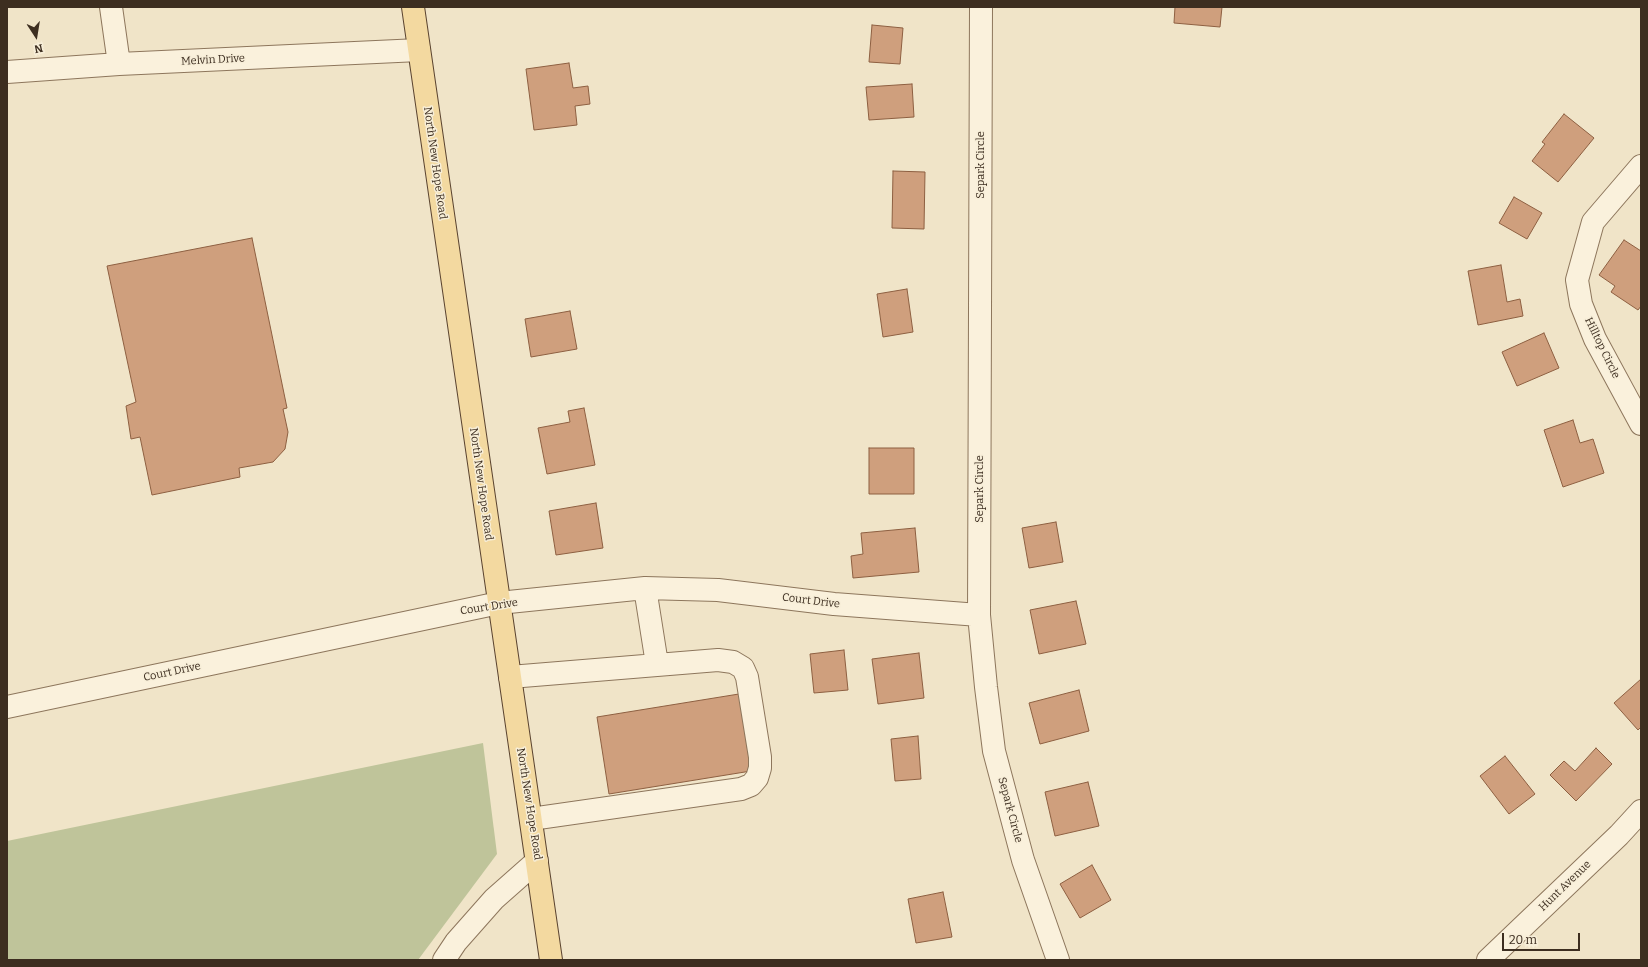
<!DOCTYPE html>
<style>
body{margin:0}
#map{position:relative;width:1648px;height:967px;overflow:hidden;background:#f0e4c8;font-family:Bitter,serif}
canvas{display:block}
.frame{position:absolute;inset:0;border:8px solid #3d2e20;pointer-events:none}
.north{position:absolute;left:16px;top:16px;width:40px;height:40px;-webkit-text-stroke:3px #f7eed8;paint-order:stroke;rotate:168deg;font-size:11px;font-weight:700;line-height:16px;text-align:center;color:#3d2e20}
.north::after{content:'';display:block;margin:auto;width:14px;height:18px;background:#3d2e20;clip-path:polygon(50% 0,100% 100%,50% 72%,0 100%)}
.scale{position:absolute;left:1502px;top:933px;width:78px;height:18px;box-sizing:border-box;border:2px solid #3d2e20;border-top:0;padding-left:5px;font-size:12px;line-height:14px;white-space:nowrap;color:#3d2e20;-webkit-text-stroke:3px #f7eed8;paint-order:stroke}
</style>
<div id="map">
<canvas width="1648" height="967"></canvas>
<div class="frame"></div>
<div class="north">N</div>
<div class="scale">20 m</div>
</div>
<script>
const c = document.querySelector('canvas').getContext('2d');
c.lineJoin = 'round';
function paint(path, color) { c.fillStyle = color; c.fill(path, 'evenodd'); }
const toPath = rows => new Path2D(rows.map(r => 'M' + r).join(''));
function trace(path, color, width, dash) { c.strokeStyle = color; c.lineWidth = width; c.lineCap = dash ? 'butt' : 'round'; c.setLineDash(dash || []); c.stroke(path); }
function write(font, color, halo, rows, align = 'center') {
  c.font = font + ' Bitter,serif'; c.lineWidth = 3; c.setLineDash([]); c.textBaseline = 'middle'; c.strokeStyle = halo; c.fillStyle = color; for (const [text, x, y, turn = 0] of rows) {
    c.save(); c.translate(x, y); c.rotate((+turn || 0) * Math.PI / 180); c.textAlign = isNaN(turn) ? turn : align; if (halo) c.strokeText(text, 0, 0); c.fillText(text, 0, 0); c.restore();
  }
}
const cemetery = toPath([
 [483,743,497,854,418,960,7,960,7,841]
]);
const building = toPath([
 [1175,7,1222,7,1220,27,1174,23,1175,7],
 [872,25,903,28,900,64,869,62,872,25],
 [569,63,573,88,588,86,590,104,575,106,577,125,534,130,526,69,569,63],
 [912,84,914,117,869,120,866,87,912,84],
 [1564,114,1594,138,1558,182,1532,161,1545,144,1542,142,1564,114],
 [893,171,925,172,924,229,892,228,893,171],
 [1514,197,1542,213,1527,239,1499,223,1514,197],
 [252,238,287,408,283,409,288,432,285,449,273,462,239,468,240,477,152,495,140,437,131,439,126,406,136,402,107,266,252,238],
 [1624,240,1641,251,1641,306,1638,310,1611,292,1615,286,1599,275,1624,240],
 [1501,265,1507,302,1520,299,1523,316,1478,325,1468,271,1501,265],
 [907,289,913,332,883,337,877,294,907,289],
 [570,311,577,349,531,357,525,319,570,311],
 [1544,333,1559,368,1517,386,1502,352,1544,333],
 [584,408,595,465,547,474,538,428,570,422,568,411,584,408],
 [1573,420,1580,443,1593,439,1604,473,1563,487,1544,430,1573,420],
 [869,448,914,448,914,494,869,494,869,448],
 [596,503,603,548,556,555,549,511,596,503],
 [1056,522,1063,562,1029,568,1022,528,1056,522],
 [915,528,919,572,853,578,851,556,863,554,861,533,915,528],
 [1076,601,1086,644,1039,654,1030,610,1076,601],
 [844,650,848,690,814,693,810,654,844,650],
 [919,653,924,698,878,704,872,659,919,653],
 [1641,679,1641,727,1638,730,1614,703,1641,679],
 [1079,690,1089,731,1040,744,1029,703,1079,690],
 [739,694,751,771,609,794,597,717,739,694],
 [918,736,921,779,895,781,891,739,918,736],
 [1596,748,1612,764,1576,801,1550,775,1564,761,1575,771,1596,748],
 [1505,756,1535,794,1509,814,1480,776,1505,756],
 [1088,782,1099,826,1055,836,1045,792,1088,782],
 [1092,865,1111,900,1080,918,1060,884,1092,865],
 [943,892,952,937,916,943,908,899,943,892]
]);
const minor = toPath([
 [111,7,119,64],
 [981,7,979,615,986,687,994,751,1023,860,1058,960],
 [7,72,119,64,419,50],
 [1641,166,1593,222,1577,280,1581,304,1595,339,1641,424],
 [645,588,657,664],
 [510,677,718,660,733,662,743,668,747,677,760,757,760,768,757,778,751,785,741,789,531,819],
 [7,707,499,603,645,588,718,590,834,604,979,615],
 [444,960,456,942,494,899,537,861],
 [1488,960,1619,835,1641,811]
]);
const major = toPath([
 [413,7,551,960]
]);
const streetNames = [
 ["Melvin Drive",213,60,-3],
 ["North New Hope Road",435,163,82],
 ["Separk Circle",981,165,-90],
 ["Hilltop Circle",1602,348,64],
 ["North New Hope Road",481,484,82],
 ["Separk Circle",980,489,-90],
 ["Court Drive",811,601,7],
 ["Court Drive",489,607,-9],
 ["Court Drive",172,672,-12],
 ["North New Hope Road",529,804,81],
 ["Separk Circle",1010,810,75],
 ["Hunt Avenue",1565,886,-44]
];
paint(cemetery, '#bfc49a');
paint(building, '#cf9f7d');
trace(building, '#8d5f41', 1);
trace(minor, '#8d765c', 24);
trace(major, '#5b4430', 24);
trace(minor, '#faf1dc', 22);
trace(major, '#f3d9a0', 22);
write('11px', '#3d2e20', '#f7eed8', streetNames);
</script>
